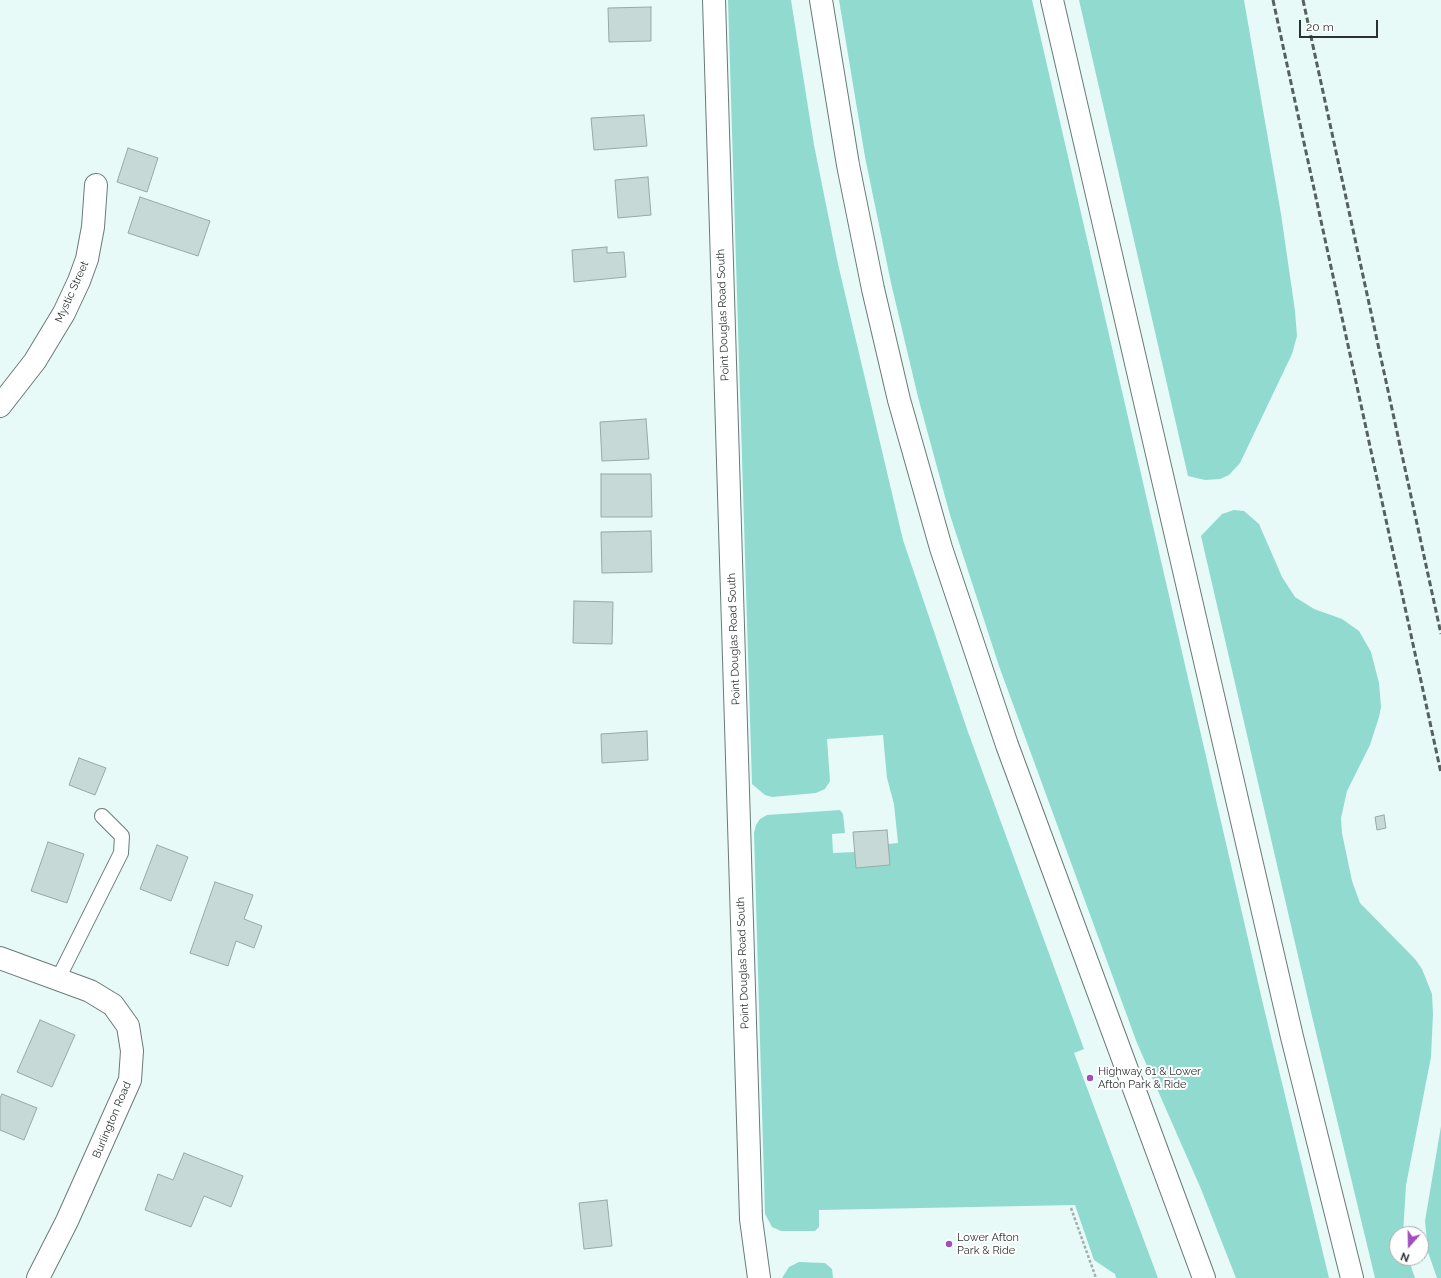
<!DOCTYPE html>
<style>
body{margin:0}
#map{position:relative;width:1441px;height:1278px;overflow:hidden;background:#e7faf7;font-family:Raleway,sans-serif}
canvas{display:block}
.north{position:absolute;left:1389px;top:1226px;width:40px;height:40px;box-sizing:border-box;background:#fff;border:1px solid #aaadad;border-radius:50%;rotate:200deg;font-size:11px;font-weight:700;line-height:16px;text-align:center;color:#2b3231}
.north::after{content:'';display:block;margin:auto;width:14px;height:18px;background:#a14fbe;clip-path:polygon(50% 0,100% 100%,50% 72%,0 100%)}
.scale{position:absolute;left:1299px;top:20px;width:79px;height:18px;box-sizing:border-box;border:2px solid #2b3231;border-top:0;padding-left:5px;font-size:12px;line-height:14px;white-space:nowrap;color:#2b3231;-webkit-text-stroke:3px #fff;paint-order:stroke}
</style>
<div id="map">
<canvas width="1441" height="1278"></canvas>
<div class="north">N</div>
<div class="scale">20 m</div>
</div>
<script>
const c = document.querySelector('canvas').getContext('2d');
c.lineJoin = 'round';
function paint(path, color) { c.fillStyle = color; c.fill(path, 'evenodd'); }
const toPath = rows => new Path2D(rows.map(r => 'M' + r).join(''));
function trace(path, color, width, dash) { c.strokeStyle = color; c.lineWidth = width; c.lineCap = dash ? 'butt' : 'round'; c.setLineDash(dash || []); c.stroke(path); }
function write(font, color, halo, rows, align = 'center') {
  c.font = font + ' Raleway,sans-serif'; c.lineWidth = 4; c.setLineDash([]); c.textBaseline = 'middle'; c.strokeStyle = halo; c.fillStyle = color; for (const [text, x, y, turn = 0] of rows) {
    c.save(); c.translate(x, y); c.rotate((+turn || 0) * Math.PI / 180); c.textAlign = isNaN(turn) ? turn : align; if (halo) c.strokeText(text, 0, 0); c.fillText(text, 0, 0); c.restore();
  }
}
const green = toPath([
 [728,0,791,0,814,145,838,264,903,540,968,732,1084,1049,1074,1053,1158,1278,1116,1278,1115,1274,1094,1260,1075,1205,819,1210,819,1227,815,1231,781,1231,772,1227,765,1214,754,833,756,825,760,819,767,815,840,810,843,814,845,833,832,834,833,853,855,852,856,868,890,865,888,844,898,843,894,804,887,778,883,735,827,739,830,781,825,789,816,793,772,797,765,795,752,784],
 [839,0,1032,0,1263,1004,1329,1278,1236,1278,1201,1189,1137,1043,999,666,950,515,918,397,891,283,865,157],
 [1079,0,1244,0,1281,214,1295,311,1297,336,1292,354,1240,463,1229,475,1220,479,1205,480,1188,476],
 [1234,510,1244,511,1259,524,1282,577,1295,597,1314,609,1342,619,1359,631,1371,652,1379,683,1381,707,1379,717,1370,745,1347,791,1341,818,1342,833,1352,881,1360,903,1415,959,1422,969,1432,994,1433,1014,1431,1057,1406,1185,1403,1234,1397,1234,1397,1258,1408,1258,1415,1278,1375,1278,1311,1012,1201,536,1222,514],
 [1441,1126,1441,1278,1437,1278,1428,1252,1425,1221],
 [799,1262,825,1263,832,1269,833,1278,782,1278,789,1267]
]);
const building = toPath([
 [651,7,651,41,609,42,608,8,651,7],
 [644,115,647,146,594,150,591,118,644,115],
 [128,148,158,158,147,192,117,182,128,148],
 [648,177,651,215,618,218,615,180,648,177],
 [140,197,210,221,198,256,128,233,140,197],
 [607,247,607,253,624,252,626,277,574,282,572,250,607,247],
 [646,419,649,459,602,461,600,422,646,419],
 [601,474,651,474,652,517,601,517,601,474],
 [651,531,652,572,602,573,601,532,651,531],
 [574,601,613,602,612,644,573,643,574,601],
 [647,731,648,760,602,763,601,734,647,731],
 [79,758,106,768,95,795,69,785,79,758],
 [1384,815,1386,828,1377,830,1375,817,1384,815],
 [887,830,890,865,856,868,853,832,887,830],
 [48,842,84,854,67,903,31,891,48,842],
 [157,845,188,857,171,901,140,889,157,845],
 [215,882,253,895,244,919,262,926,254,948,236,941,228,966,190,953,215,882],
 [40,1020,75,1035,52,1087,17,1072,40,1020],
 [2,1094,37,1108,24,1140,0,1130,0,1098,2,1094],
 [184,1153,243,1176,231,1207,204,1196,191,1227,145,1210,158,1174,173,1180,184,1153],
 [607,1200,612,1246,584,1249,579,1203,607,1200]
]);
const path = toPath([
 [1071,1208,1096,1278]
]);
const lane = toPath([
 [58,979,121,853,122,836,102,816]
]);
const street = toPath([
 [0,406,35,361,64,313,79,281,87,259,93,227,96,185],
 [0,958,90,991,113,1005,128,1026,132,1051,130,1080,67,1221,38,1278]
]);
const secondary = toPath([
 [714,0,751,1219,759,1278]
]);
const highway = toPath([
 [821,0,848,165,873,289,899,400,941,548,1007,745,1204,1278],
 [1052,0,1292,1037,1352,1278]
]);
const rail = toPath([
 [1273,0,1441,773],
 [1303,0,1441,634]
]);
const markers = [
 [1090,1078,4,"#a14fbe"],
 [949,1244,4,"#a14fbe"]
];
const streetNames = [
 ["Mystic Street",72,292,-66],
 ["Point Douglas Road South",723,315,-92],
 ["Point Douglas Road South",734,639,-92],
 ["Point Douglas Road South",743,963,-92],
 ["Burlington Road",112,1120,-67]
];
const poiNames = [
 ["Highway 61 & Lower",1098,1072],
 ["Afton Park & Ride",1098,1085],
 ["Lower Afton",957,1238],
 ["Park & Ride",957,1251]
];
paint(green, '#91dad0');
paint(building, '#c6d9d6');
trace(building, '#97a9a6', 1);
trace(lane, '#697a77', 16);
trace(street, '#697a77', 24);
trace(secondary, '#697a77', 24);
trace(highway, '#697a77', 24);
trace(path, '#a2b0ae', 2.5, [3, 2]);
trace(lane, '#fff', 14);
trace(street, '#fff', 22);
trace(secondary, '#fff', 22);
trace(highway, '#fff', 22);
trace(rail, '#56605e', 3, [6, 3]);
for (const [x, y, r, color] of markers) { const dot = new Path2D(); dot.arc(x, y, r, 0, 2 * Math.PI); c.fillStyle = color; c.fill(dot); trace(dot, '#fff', 1.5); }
write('11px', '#2b3231', '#fff', streetNames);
write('11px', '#2b3231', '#fff', poiNames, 'left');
</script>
